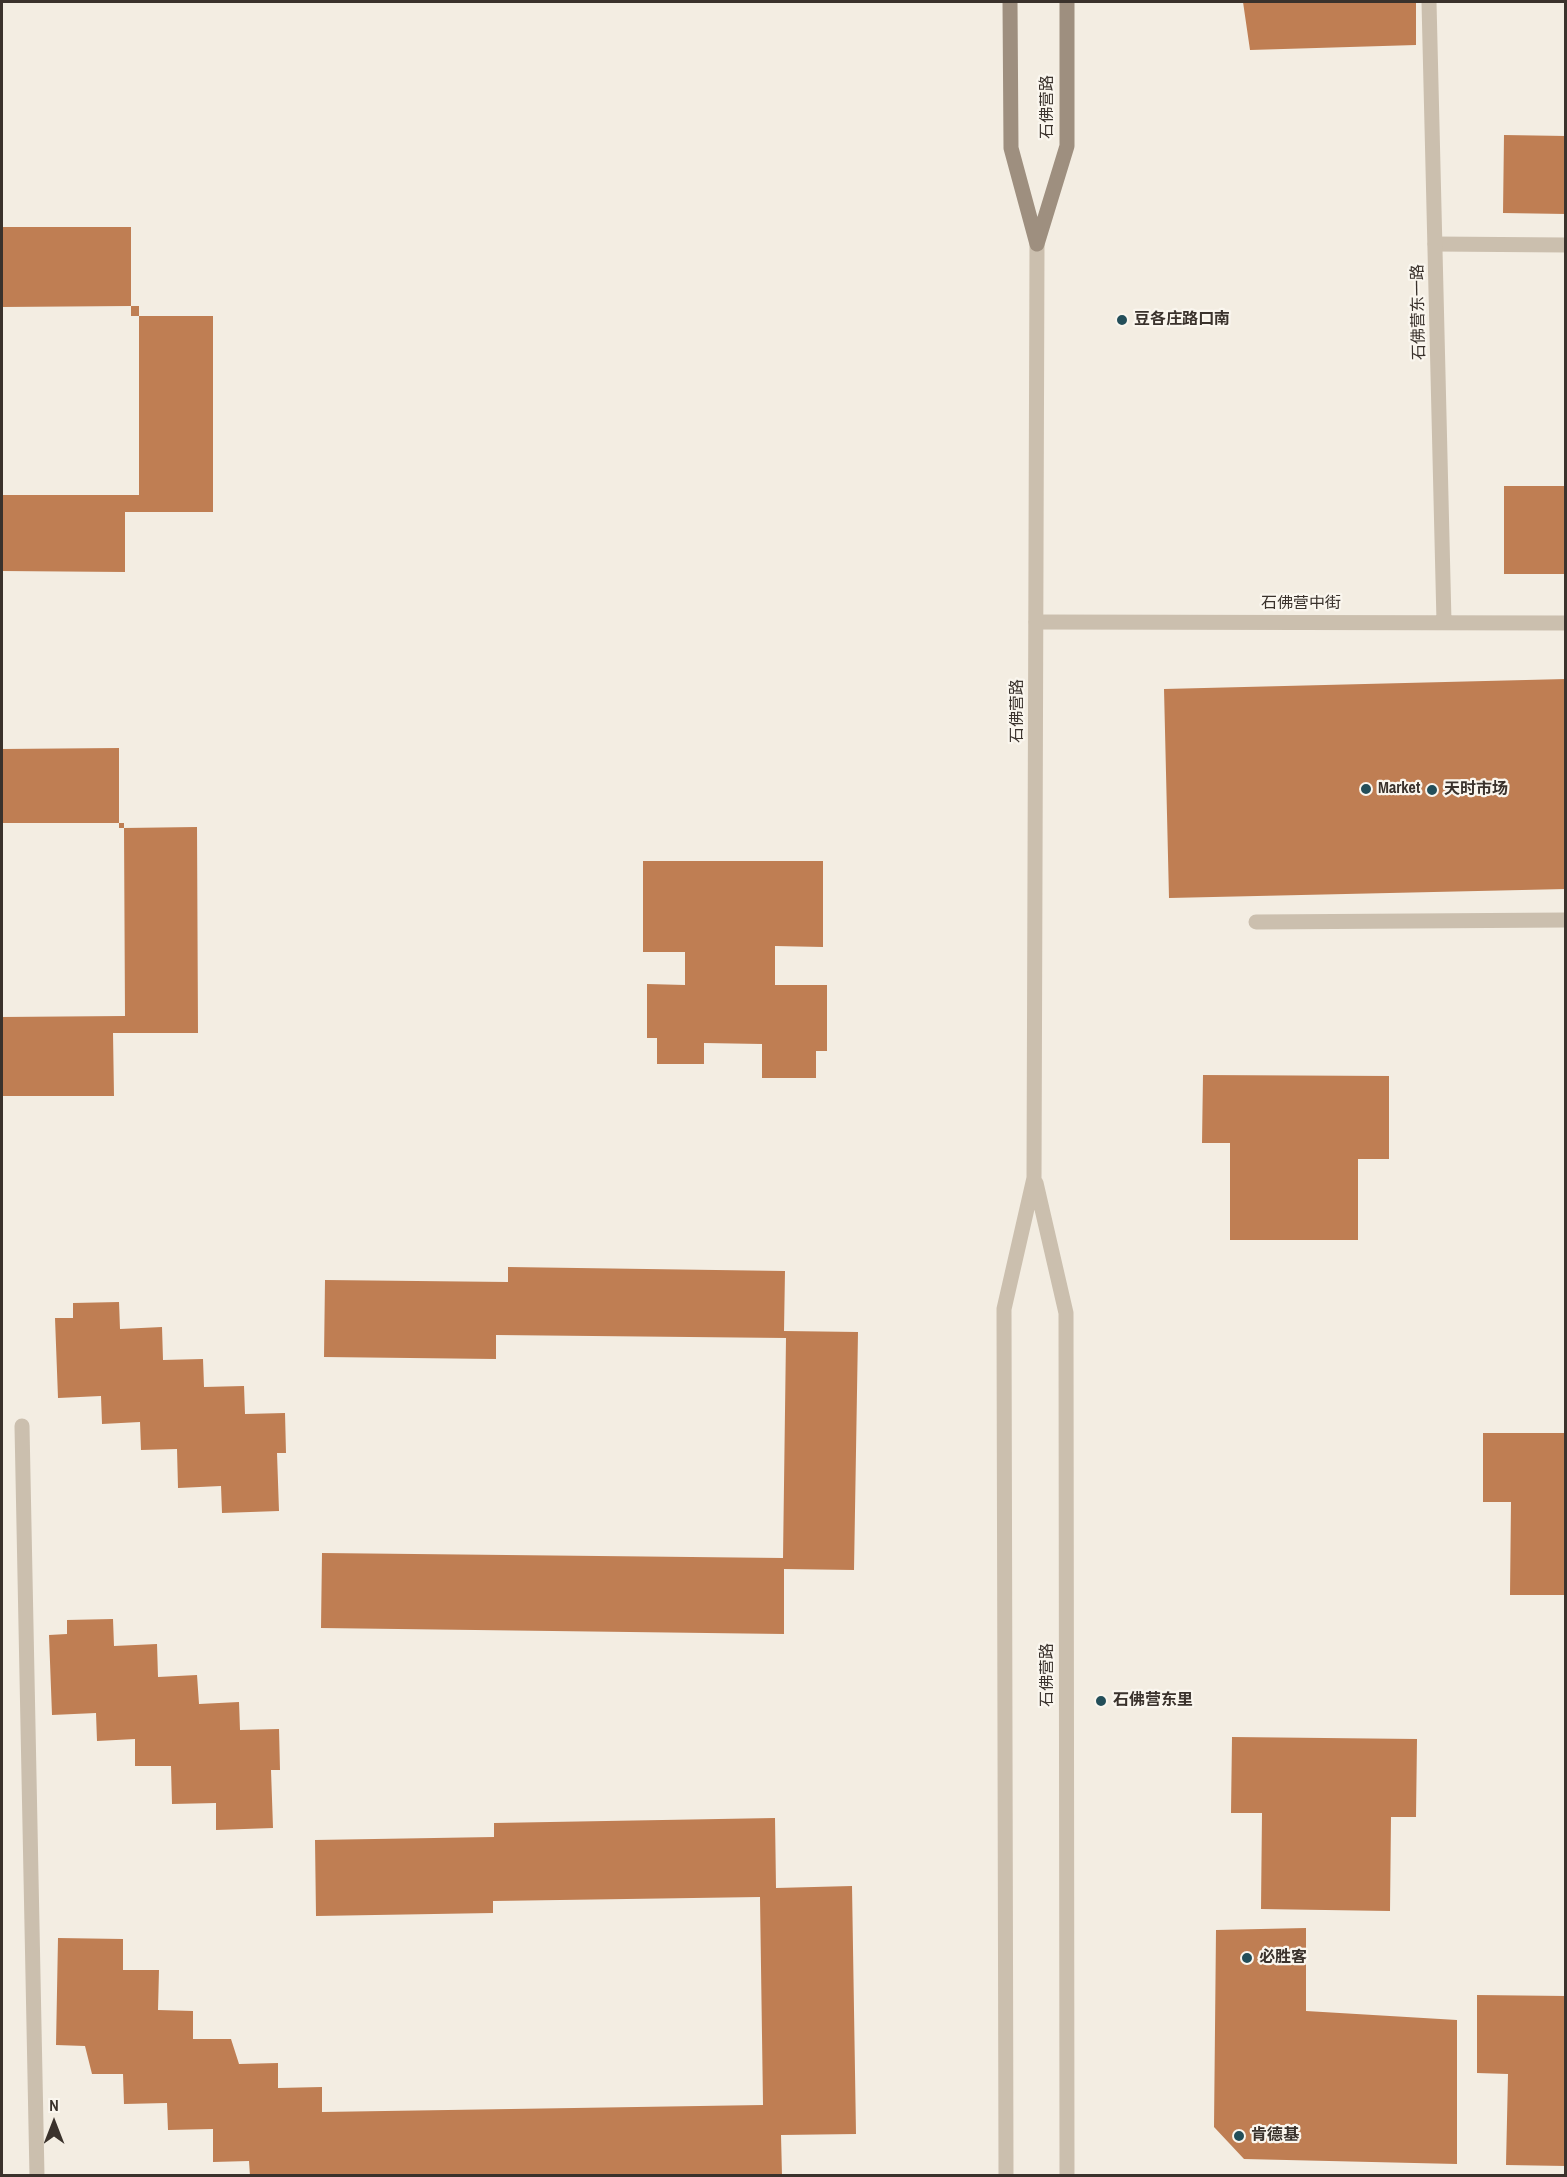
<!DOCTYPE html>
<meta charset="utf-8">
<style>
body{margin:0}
#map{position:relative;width:1567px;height:2177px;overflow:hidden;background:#f3ede2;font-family:"Archivo Narrow",sans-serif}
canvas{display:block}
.frame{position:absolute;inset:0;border:3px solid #3a322c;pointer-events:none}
.north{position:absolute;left:24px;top:2093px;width:60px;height:60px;-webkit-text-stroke:4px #faf6ee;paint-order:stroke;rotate:0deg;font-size:16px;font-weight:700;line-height:24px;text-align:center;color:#3a322c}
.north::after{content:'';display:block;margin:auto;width:21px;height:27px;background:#3a322c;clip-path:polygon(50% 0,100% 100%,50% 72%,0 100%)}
</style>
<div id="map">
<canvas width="1567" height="2177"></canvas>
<div class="frame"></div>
<div class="north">N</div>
</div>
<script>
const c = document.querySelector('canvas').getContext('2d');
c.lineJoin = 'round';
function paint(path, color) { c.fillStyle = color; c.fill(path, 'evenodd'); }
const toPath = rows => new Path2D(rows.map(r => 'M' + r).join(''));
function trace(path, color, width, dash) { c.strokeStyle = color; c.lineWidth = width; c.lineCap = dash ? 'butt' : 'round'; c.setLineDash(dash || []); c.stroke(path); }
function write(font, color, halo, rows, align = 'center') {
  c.font = font + ' "Archivo Narrow","Noto Sans SC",sans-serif'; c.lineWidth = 4.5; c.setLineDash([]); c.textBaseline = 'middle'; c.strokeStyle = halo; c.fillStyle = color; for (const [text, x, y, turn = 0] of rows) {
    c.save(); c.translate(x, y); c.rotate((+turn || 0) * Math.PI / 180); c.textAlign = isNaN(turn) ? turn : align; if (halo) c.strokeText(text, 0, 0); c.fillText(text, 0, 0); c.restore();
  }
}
const building = toPath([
 [1243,2,1416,2,1416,45,1250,50],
 [1504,135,1566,136,1566,214,1503,213],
 [2,227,131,227,131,306,2,307],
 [131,306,139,306,139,316,131,316],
 [139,316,213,316,213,512,125,512,125,572,2,571,2,495,139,495],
 [1504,486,1566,486,1566,574,1504,574],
 [1566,679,1566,889,1169,898,1164,689],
 [119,748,119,823,124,823,124,828,119,828,119,823,2,823,2,749],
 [197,827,198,1033,113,1033,114,1096,2,1096,2,1017,125,1016,124,828],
 [643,861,823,861,823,947,775,946,775,985,827,985,827,1051,816,1051,816,1078,762,1078,762,1044,704,1043,704,1064,657,1064,657,1038,647,1038,647,984,685,985,685,952,643,952],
 [1203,1075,1389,1076,1389,1159,1358,1159,1358,1240,1230,1240,1230,1143,1202,1143],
 [508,1267,785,1271,784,1331,858,1332,854,1570,784,1569,784,1634,321,1628,322,1553,783,1558,786,1338,496,1335,496,1359,324,1357,325,1280,508,1282],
 [119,1302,120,1329,162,1327,163,1360,203,1359,204,1387,244,1386,245,1414,285,1413,286,1453,277,1453,279,1511,222,1513,221,1486,178,1488,177,1449,141,1450,140,1422,102,1424,101,1396,58,1398,55,1318,73,1318,73,1303],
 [1483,1433,1566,1433,1566,1595,1510,1595,1511,1502,1483,1502],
 [113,1619,114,1646,157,1644,158,1677,197,1675,199,1704,239,1702,240,1730,279,1729,280,1770,271,1770,273,1828,216,1830,216,1803,172,1804,171,1766,135,1766,135,1739,97,1741,96,1713,52,1715,49,1635,67,1634,67,1620],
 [1232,1737,1417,1739,1416,1817,1391,1817,1390,1911,1261,1909,1262,1813,1231,1813],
 [775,1818,776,1888,852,1886,856,2134,781,2135,782,2176,250,2176,249,2161,213,2162,213,2129,168,2130,167,2103,124,2104,123,2074,92,2074,85,2046,56,2045,58,1938,123,1939,123,1970,159,1970,158,2010,193,2011,193,2039,231,2039,239,2064,278,2063,278,2088,322,2087,322,2112,763,2105,760,1897,493,1901,493,1913,316,1916,315,1840,494,1837,494,1823],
 [1306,1928,1306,2011,1457,2020,1457,2164,1244,2159,1214,2127,1216,1930],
 [1477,1995,1566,1996,1566,2166,1506,2165,1508,2074,1477,2073]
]);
const service = toPath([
 [1435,244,1566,245],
 [1256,922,1566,920]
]);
const minor = toPath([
 [1429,2,1444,622],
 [1036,622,1566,623],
 [22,1426,37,2176]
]);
const tertiary = toPath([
 [1036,1183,1066,1313,1067,2176],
 [1006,2176,1004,1309,1034,1178,1037,244]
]);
const secondary = toPath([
 [1010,2,1011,148,1037,244],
 [1037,244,1067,146,1067,2]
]);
const markers = [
 [1122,320,6,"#234e59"],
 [1366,789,6,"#234e59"],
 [1432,790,6,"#234e59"],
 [1101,1701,6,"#234e59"],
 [1247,1958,6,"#234e59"],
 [1239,2136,6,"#234e59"]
];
const streetNames = [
 ["石佛营路",1048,107,-90],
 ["石佛营东一路",1419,312,-91],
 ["石佛营中街",1301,604],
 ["石佛营路",1018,711,-90],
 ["石佛营路",1048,1675,-90]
];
const poiNames = [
 ["豆各庄路口南",1134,320],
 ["Market",1378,789],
 ["天时市场",1444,790],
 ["石佛营东里",1113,1701],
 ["必胜客",1259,1958],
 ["肯德基",1251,2136]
];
paint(building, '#bf7e53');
trace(service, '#cbbfae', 15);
trace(minor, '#cbbfae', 15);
trace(tertiary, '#cbbfae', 15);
trace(secondary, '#9e8f7f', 15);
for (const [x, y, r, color] of markers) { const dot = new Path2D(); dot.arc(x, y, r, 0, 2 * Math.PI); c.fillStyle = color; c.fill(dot); trace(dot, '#faf6ee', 2); }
write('16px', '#3a322c', '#faf6ee', streetNames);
write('bold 16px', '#3a322c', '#faf6ee', poiNames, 'left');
</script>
